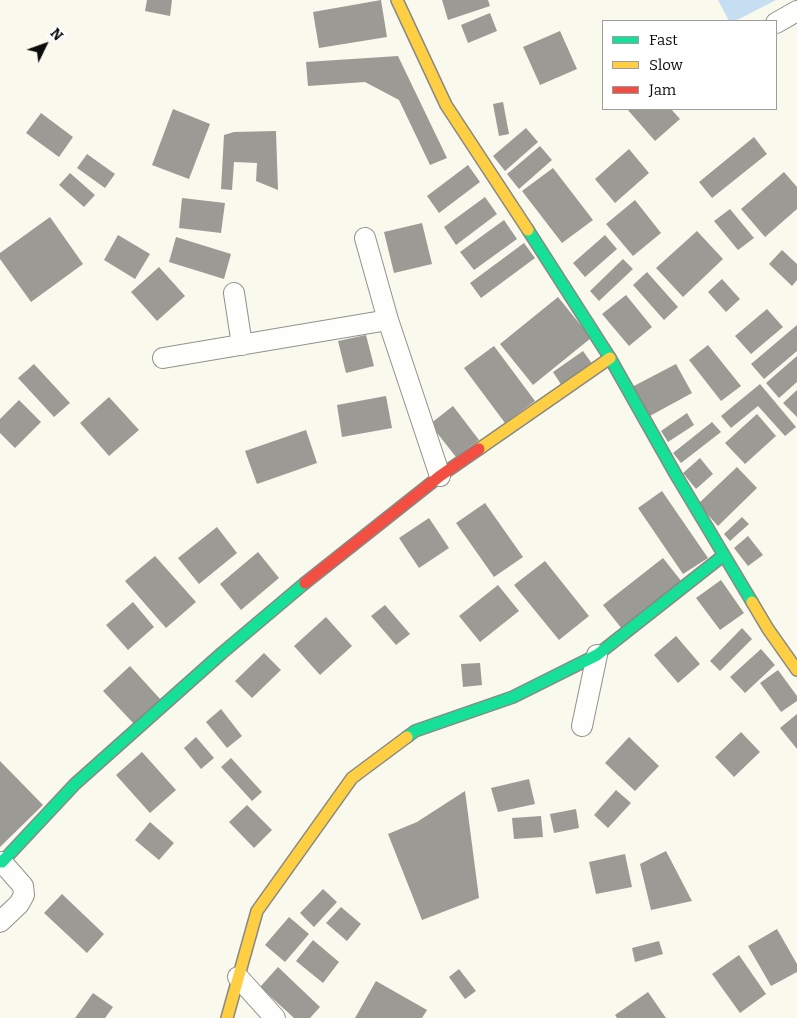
<!DOCTYPE html>
<style>
body{margin:0}
#map{position:relative;width:797px;height:1018px;overflow:hidden;background:#f9f9ee;font-family:Bitter,serif}
canvas{display:block}
.legend{position:absolute;left:602px;top:20px;width:175px;height:90px;box-sizing:border-box;background:#fff;border:1px solid #9d9d9d;margin:0;padding:6px 9px;list-style:none;font-size:15px;color:#0b0b0b}
.legend li{display:flex;align-items:center;gap:10px;height:25px}
.legend b{width:25px;border:1px solid #9d9d9d}
.north{position:absolute;left:20px;top:20px;width:50px;height:50px;-webkit-text-stroke:4px #fff;paint-order:stroke;rotate:48deg;font-size:14px;font-weight:700;line-height:20px;text-align:center;color:#0b0b0b}
.north::after{content:'';display:block;margin:auto;width:18px;height:22px;background:#0b0b0b;clip-path:polygon(50% 0,100% 100%,50% 72%,0 100%)}
</style>
<div id="map">
<canvas width="797" height="1018"></canvas>
<ul class="legend">
<li><b style="height:6px;background:#16e098"></b>Fast</li>
<li><b style="height:6px;background:#ffcf43"></b>Slow</li>
<li><b style="height:6px;background:#f24e42"></b>Jam</li>
</ul>
<div class="north">N</div>
</div>
<script>
const c = document.querySelector('canvas').getContext('2d');
c.lineJoin = 'round';
function paint(path, color) { c.fillStyle = color; c.fill(path, 'evenodd'); }
const toPath = rows => new Path2D(rows.map(r => 'M' + r).join(''));
function trace(path, color, width, dash) { c.strokeStyle = color; c.lineWidth = width; c.lineCap = dash ? 'butt' : 'round'; c.setLineDash(dash || []); c.stroke(path); }
const water = toPath([
 [718,0,776,0,735,21,729,21]
]);
const building = toPath([
 [147,0,172,0,170,16,145,11],
 [381,0,387,37,319,48,313,12],
 [442,0,488,0,490,6,448,20],
 [490,13,497,31,468,43,461,25],
 [560,31,577,69,540,85,523,47],
 [398,56,447,158,430,165,399,100,365,82,308,86,306,62],
 [503,102,509,134,499,136,493,104],
 [173,109,210,124,189,179,152,165],
 [627,109,671,109,680,119,655,141],
 [41,113,73,137,59,157,26,133],
 [526,128,538,142,505,171,493,156],
 [276,131,278,190,256,181,257,163,234,162,232,190,221,189,224,135,234,132],
 [754,137,767,154,712,198,699,182],
 [540,146,552,160,519,189,507,174],
 [629,149,649,173,615,203,595,179],
 [87,154,115,174,105,188,77,168],
 [468,165,480,182,439,213,427,196],
 [553,168,593,220,562,243,522,191],
 [784,172,797,187,797,209,765,237,741,209],
 [70,173,95,195,84,207,59,185],
 [485,197,497,214,456,245,444,227],
 [182,198,225,203,221,233,179,228],
 [635,200,661,233,633,256,606,224],
 [730,209,754,238,738,250,714,221],
 [50,217,83,264,31,302,0,259,0,253],
 [504,220,517,239,474,270,460,252],
 [422,223,432,264,394,273,384,232],
 [697,231,723,259,683,297,656,268],
 [118,235,150,254,135,279,104,260],
 [605,235,617,249,585,277,573,263],
 [176,237,231,254,224,279,169,262],
 [524,243,535,258,481,298,470,283],
 [782,250,797,264,797,280,792,286,769,264],
 [623,259,633,269,599,301,590,291],
 [159,267,185,296,157,321,131,292],
 [647,272,678,307,664,320,633,285],
 [722,279,740,299,726,312,708,292],
 [626,295,652,327,629,346,602,314],
 [558,297,591,338,533,385,500,344],
 [767,309,783,327,751,354,735,336],
 [797,325,797,351,764,379,751,364],
 [366,335,374,366,346,373,338,341],
 [708,345,741,386,721,401,689,360],
 [494,346,535,401,505,423,464,368],
 [583,351,593,365,562,386,553,372],
 [797,356,797,382,779,398,766,383],
 [34,364,70,403,54,417,18,378],
 [676,364,692,393,648,417,632,387],
 [760,384,796,427,785,436,758,406,731,428,721,416],
 [797,390,797,417,783,403],
 [386,396,392,428,342,437,337,405],
 [109,397,139,430,109,456,80,423],
 [19,400,41,422,15,448,0,433,0,419],
 [453,406,479,440,456,457,430,424],
 [687,413,694,425,668,442,661,431],
 [757,414,776,436,745,464,725,443],
 [712,422,721,432,681,463,673,453],
 [306,430,317,463,257,484,245,451],
 [700,458,713,474,696,489,683,473],
 [737,467,757,488,718,526,698,504],
 [662,491,708,558,683,574,638,508],
 [485,503,523,557,494,577,456,523],
 [742,517,749,524,730,541,724,534],
 [429,518,449,548,419,568,399,538],
 [217,527,237,553,199,584,178,558],
 [748,536,763,555,748,566,734,548],
 [258,552,279,578,241,610,220,584],
 [155,556,196,602,166,628,125,581],
 [663,558,682,582,622,629,603,605],
 [545,561,589,616,559,640,514,585],
 [721,580,744,613,720,630,696,598],
 [498,585,519,611,480,642,459,616],
 [133,602,154,627,128,650,106,625],
 [385,605,410,634,396,645,371,616],
 [326,617,352,646,320,675,294,646],
 [742,628,752,639,720,671,710,661],
 [676,636,700,664,678,683,654,655],
 [761,649,775,665,745,693,730,677],
 [264,653,281,670,252,698,235,681],
 [480,663,482,685,463,687,461,664],
 [130,666,161,700,135,725,103,691],
 [778,670,797,696,797,701,781,712,760,683],
 [221,709,242,736,227,748,206,722],
 [797,714,797,749,780,728],
 [741,732,760,752,734,777,715,757],
 [196,737,214,758,201,769,184,748],
 [629,737,659,766,635,791,605,763],
 [142,752,176,790,150,813,116,775],
 [231,758,262,792,252,801,221,767],
 [0,761,43,805,0,847],
 [529,779,535,804,498,812,491,788],
 [616,790,631,803,608,828,594,815],
 [465,791,479,898,422,920,388,834,417,822],
 [247,805,272,830,254,848,229,822],
 [576,809,579,828,554,833,550,814],
 [541,816,543,837,514,839,512,818],
 [150,822,174,843,159,860,135,840],
 [666,851,692,901,651,910,640,864],
 [625,854,632,887,596,894,589,862],
 [323,889,337,902,314,927,300,913],
 [62,894,104,934,87,953,44,913],
 [341,907,361,924,347,941,326,923],
 [289,917,309,934,285,962,265,945],
 [777,929,797,964,797,972,771,986,748,946],
 [313,940,339,962,323,983,296,961],
 [659,941,663,954,635,962,632,948],
 [739,955,766,994,740,1013,712,974],
 [278,967,320,1007,310,1018,294,1018,260,987],
 [459,969,476,991,465,999,449,977],
 [376,981,427,1010,422,1018,355,1018],
 [648,992,666,1018,617,1018,615,1015],
 [93,993,113,1007,105,1018,75,1018]
]);
const street = toPath([
 [776,23,797,11],
 [365,238,388,320,440,476],
 [234,293,242,345],
 [163,358,388,320],
 [582,726,597,655],
 [0,922,19,904,24,895,23,886,2,862],
 [238,977,275,1018]
]);
const fast = toPath([
 [528,230,610,358,676,475,752,602],
 [407,737,415,731,513,697,597,655,724,555],
 [0,861,2,862,75,784,222,653,305,583]
]);
const slow = toPath([
 [397,0,446,105,528,230],
 [479,449,610,358],
 [752,602,768,629,797,670],
 [227,1018,257,911,352,778,407,737]
]);
const jam = toPath([
 [305,583,440,476,479,449]
]);
paint(water, '#c6def2');
paint(building, '#9c9a95');
trace(street, '#92928d', 22);
trace(fast, '#898984', 14);
trace(slow, '#898984', 14);
trace(jam, '#898984', 14);
trace(street, '#fefefc', 20);
trace(fast, '#16e098', 11);
trace(slow, '#ffcf43', 11);
trace(jam, '#f24e42', 11);
</script>
